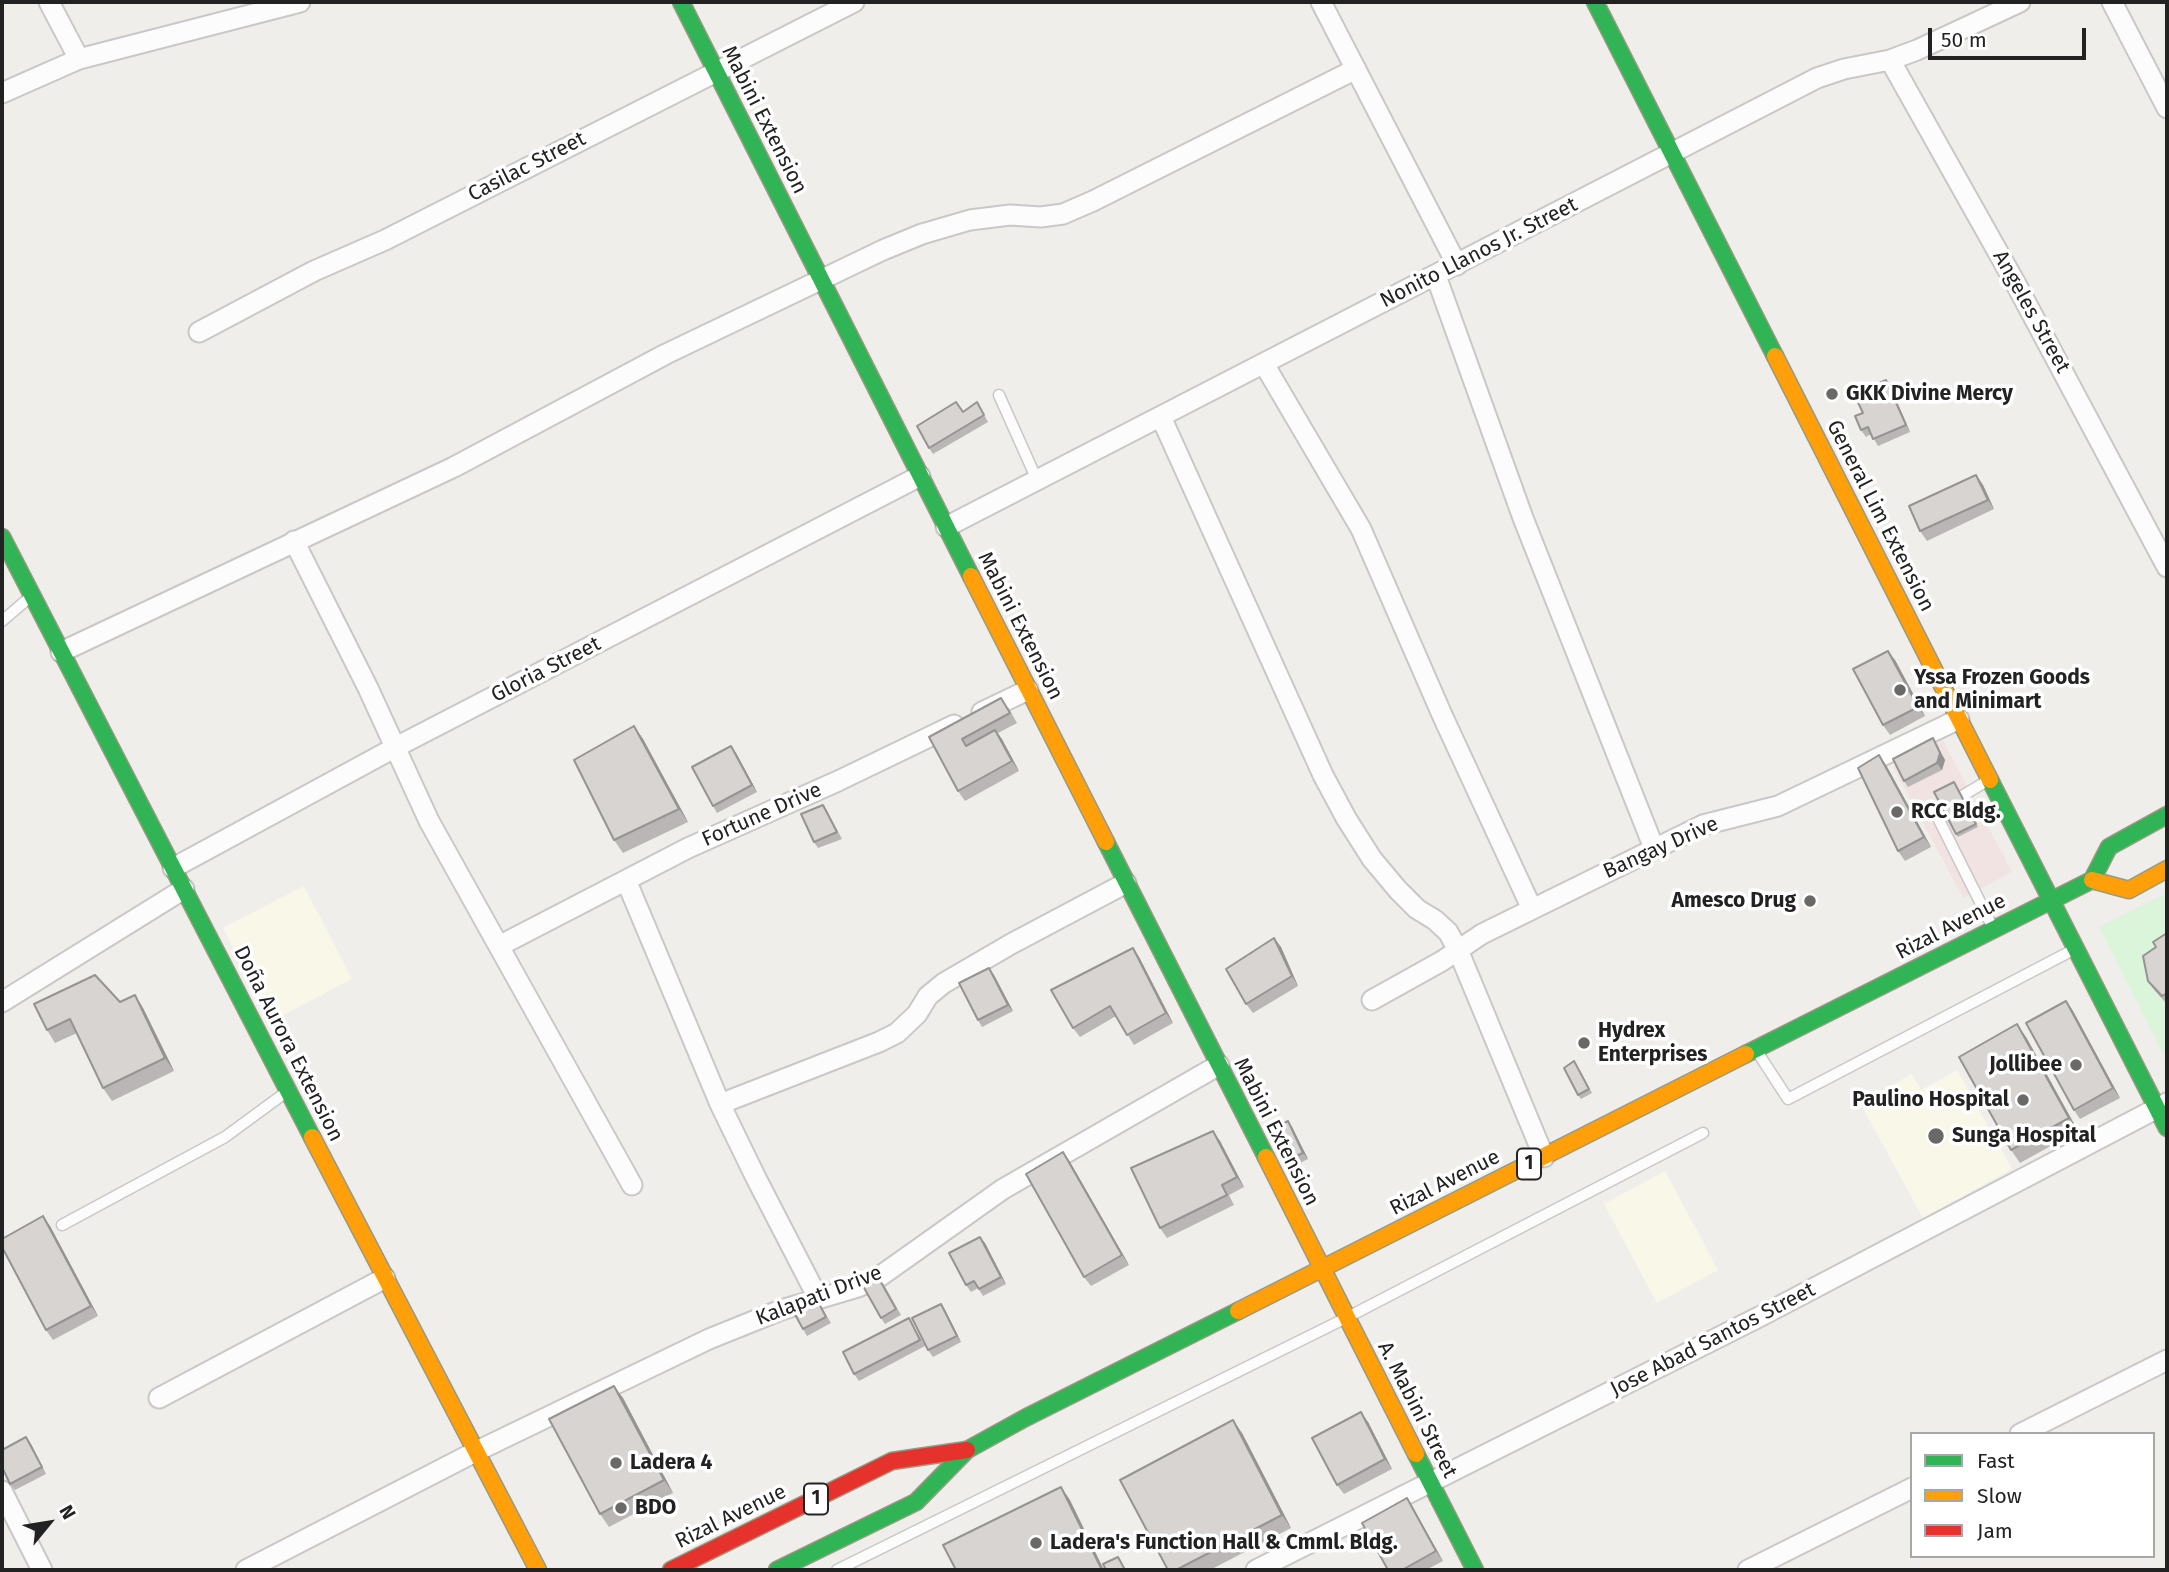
<!DOCTYPE html>
<meta charset="utf-8">
<style>
body{margin:0}
#map{position:relative;width:2169px;height:1572px;overflow:hidden;background:#f0eeeb;font-family:"Fira Sans",sans-serif}
canvas{display:block}
.frame{position:absolute;inset:0;border:4px solid #222;pointer-events:none}
.legend{position:absolute;left:1910px;top:1432px;width:245px;height:126px;box-sizing:border-box;background:#fff;border:2px solid #a7a7a7;margin:0;padding:9px 12px;list-style:none;font-size:21px;color:#222}
.legend li{display:flex;align-items:center;gap:14px;height:35px}
.legend b{width:35px;border:2px solid #a7a7a7}
.north{position:absolute;left:14px;top:1488px;width:70px;height:70px;-webkit-text-stroke:5px #fff;paint-order:stroke;rotate:60deg;font-size:19px;font-weight:700;line-height:28px;text-align:center;color:#222}
.north::after{content:'';display:block;margin:auto;width:24px;height:32px;background:#222;clip-path:polygon(50% 0,100% 100%,50% 72%,0 100%)}
.scale{position:absolute;left:1928px;top:28px;width:158px;height:32px;box-sizing:border-box;border:4px solid #222;border-top:0;padding-left:9px;font-size:21px;line-height:24px;white-space:nowrap;color:#222;-webkit-text-stroke:5px #fff;paint-order:stroke}
</style>
<div id="map">
<canvas width="2169" height="1572"></canvas>
<div class="frame"></div>
<ul class="legend">
<li><b style="height:9px;background:#30b455"></b>Fast</li>
<li><b style="height:9px;background:#ff9f0a"></b>Slow</li>
<li><b style="height:9px;background:#e5322d"></b>Jam</li>
</ul>
<div class="north">N</div>
<div class="scale">50 m</div>
</div>
<script>
const c = document.querySelector('canvas').getContext('2d');
c.lineJoin = 'round';
function paint(path, color) { c.fillStyle = color; c.fill(path, 'evenodd'); }
const toPath = rows => new Path2D(rows.map(r => 'M' + r).join(''));
function trace(path, color, width, dash) { c.strokeStyle = color; c.lineWidth = width; c.lineCap = dash ? 'butt' : 'round'; c.setLineDash(dash || []); c.stroke(path); }
function write(font, color, halo, rows, align = 'center') {
  c.font = font + ' "Fira Sans",sans-serif'; c.lineWidth = 7; c.setLineDash([]); c.textBaseline = 'middle'; c.strokeStyle = halo; c.fillStyle = color; for (const [text, x, y, turn = 0] of rows) {
    c.save(); c.translate(x, y); c.rotate((+turn || 0) * Math.PI / 180); c.textAlign = isNaN(turn) ? turn : align; if (halo) c.strokeText(text, 0, 0); c.fillText(text, 0, 0); c.restore();
  }
}
const commercial = toPath([
 [1943,740,2012,872,1963,898,1893,767]
]);
const education = toPath([
 [304,886,352,979,272,1021,223,928],
 [1957,1070,2012,1169,1923,1218,1860,1103,1912,1074,1921,1090],
 [1665,1171,1718,1270,1657,1303,1604,1204]
]);
const park = toPath([
 [2167,893,2167,1061,2099,927]
]);
const lane = toPath([
 [999,395,1037,480],
 [2,621,29,598],
 [1962,796,1987,781],
 [1943,807,1935,812,1992,926],
 [1758,1053,1788,1099,2073,950],
 [62,1225,225,1137,285,1093],
 [837,1570,1346,1318,1703,1133]
]);
const street = toPath([
 [49,2,79,59],
 [1321,2,1457,265],
 [2112,2,2167,108],
 [1890,60,2017,286,2167,567],
 [2,93,79,59,300,2],
 [1436,276,1523,518,1654,848],
 [199,332,314,271,385,240,854,2],
 [1264,364,1361,529,1443,717,1532,909],
 [1161,417,1323,775,1346,818,1372,859,1398,890,1417,909,1435,920,1448,932,1458,950,1544,1157],
 [946,527,1817,78,1844,69,1890,60,1917,50,2020,2],
 [294,541,368,688,429,821,632,1185],
 [61,652,454,467,666,354,883,250,922,234,970,220,1010,215,1041,217,1063,214,1093,201,1356,69],
 [982,712,1028,690],
 [173,868,396,747,920,476],
 [626,880,720,1104,756,1178,818,1298],
 [499,946,688,848,838,781,954,725],
 [1372,1000,1442,961,1482,934,1703,825,1778,806,1959,719],
 [2,1002,184,889],
 [720,1104,879,1042,897,1033,917,1014,928,996,944,983,1011,944,1126,883],
 [159,1398,385,1278],
 [2020,1434,2167,1360],
 [2,1491,42,1570],
 [246,1570,475,1452,709,1339,781,1310,858,1287,879,1277,1003,1189,1219,1065],
 [1256,1570,1759,1317,2167,1103],
 [1748,1570,1912,1488]
]);
const fast = toPath([
 [681,2,971,576],
 [1595,2,1775,356],
 [2,537,312,1137],
 [1990,780,2167,1128],
 [1106,842,1266,1157],
 [1746,1054,2092,880,2109,847,2167,815],
 [1416,1454,1475,1570],
 [777,1570,916,1502,967,1450,1025,1418,1238,1311]
]);
const slow = toPath([
 [1775,356,1990,780],
 [971,576,1106,842],
 [2092,880,2129,890,2167,869],
 [312,1137,538,1570],
 [1266,1157,1416,1454],
 [1238,1311,1746,1054]
]);
const jam = toPath([
 [671,1570,892,1461,967,1450]
]);
const wall = toPath([
 [1886,380,1890,386,1910,432,1878,446,1871,434,1866,437,1861,430,1863,413],
 [981,409,988,422,933,454,929,448,963,412],
 [1976,475,1983,485,1994,509,1927,541,1920,531],
 [1895,660,1925,716,1890,735,1883,725],
 [1008,707,1017,723,998,733,1019,771,965,801,958,791,929,737],
 [634,726,643,739,688,822,623,853,614,840],
 [1933,738,1945,760,1942,770,1908,787,1904,781],
 [736,753,757,792,717,813,713,806],
 [1886,765,1931,847,1905,861,1898,851],
 [1956,786,1978,827,1958,837,1956,834],
 [827,811,842,839,818,848,814,842],
 [2167,933,2167,1004,2155,991,2148,981,2156,947],
 [1274,938,1281,947,1298,986,1253,1013,1246,1004],
 [1133,948,1139,957,1173,1023,1134,1045,1116,1016,1080,1037,1073,1028],
 [994,975,1013,1011,982,1027,978,1020],
 [135,995,143,1008,174,1071,112,1101,103,1088,77,1033,55,1043,47,1030,34,1004,120,1002],
 [2066,1001,2073,1011,2120,1098,2080,1119,2074,1110],
 [2026,1037,2078,1131,2020,1163,2011,1150],
 [1574,1061,1592,1093,1581,1099,1578,1095],
 [1292,1127,1308,1159,1290,1168,1285,1161],
 [1220,1141,1244,1187,1229,1195,1234,1205,1167,1238,1160,1228],
 [1070,1162,1129,1265,1091,1286,1084,1277],
 [50,1226,98,1316,53,1340,46,1330],
 [985,1243,1006,1284,983,1296,978,1288,971,1292,966,1285],
 [883,1283,901,1315,885,1324,881,1318],
 [819,1303,831,1323,807,1336,803,1329],
 [941,1304,945,1310,961,1342,933,1357,928,1350],
 [909,1318,925,1346,859,1381,854,1374],
 [614,1386,623,1398,673,1493,609,1527,600,1514],
 [1368,1422,1392,1469,1344,1494,1337,1485],
 [1242,1433,1291,1528,1210,1570,1168,1570],
 [26,1437,46,1474,15,1490,10,1484],
 [1407,1498,1413,1508,1443,1561,1426,1570,1388,1570]
]);
const shadedWall = toPath([
 [1886,380,1890,386,1910,432,1906,425],
 [1976,475,1983,485,1994,509,1988,500],
 [1888,651,1895,660,1925,716,1918,707],
 [634,726,643,739,688,822,679,809],
 [995,730,1002,739,1019,771,1012,761],
 [1933,738,1945,760,1942,770,1937,763],
 [731,746,736,753,757,792,752,785],
 [1879,755,1886,765,1931,847,1924,837],
 [1274,938,1281,947,1298,986,1292,976],
 [1133,948,1139,957,1173,1023,1166,1013],
 [989,968,994,975,1013,1011,1008,1005],
 [135,995,143,1008,174,1071,165,1058],
 [2066,1001,2073,1011,2120,1098,2113,1088],
 [2017,1024,2026,1037,2078,1131,2069,1118],
 [1288,1121,1292,1127,1308,1159,1303,1153],
 [1213,1131,1220,1141,1244,1187,1237,1177],
 [1063,1152,1070,1162,1129,1265,1122,1255],
 [43,1216,50,1226,98,1316,91,1306],
 [980,1237,985,1243,1006,1284,1001,1277],
 [941,1304,945,1310,961,1342,957,1336],
 [614,1386,623,1398,673,1493,664,1480],
 [1361,1412,1368,1422,1392,1469,1385,1459],
 [1233,1420,1242,1433,1291,1528,1282,1515],
 [26,1437,31,1444,46,1474,42,1467],
 [1061,1487,1070,1500,1104,1570,1102,1570],
 [1407,1498,1413,1508,1443,1561,1436,1551]
]);
const building = toPath([
 [1886,380,1906,425,1873,439,1868,427,1861,430,1855,416,1863,413,1854,394,1886,380],
 [956,402,963,412,977,402,984,415,929,448,917,426,956,402],
 [1976,475,1988,500,1920,531,1909,506,1976,475],
 [1888,651,1918,707,1883,725,1853,669,1888,651],
 [1001,698,1010,713,962,739,966,746,995,730,1012,761,958,791,929,737,1001,698],
 [634,726,679,809,614,840,574,760,634,726],
 [1933,738,1940,753,1937,763,1904,781,1893,759,1933,738],
 [731,746,752,785,713,806,692,767,731,746],
 [1879,755,1924,837,1898,851,1858,768,1879,755],
 [1954,782,1976,824,1956,834,1934,792,1954,782],
 [823,805,837,832,814,842,801,814,823,805],
 [2167,933,2167,993,2162,996,2148,981,2143,956,2156,947,2153,942,2167,933],
 [1274,938,1292,976,1246,1004,1226,969,1274,938],
 [1133,948,1166,1013,1127,1035,1110,1006,1073,1028,1051,990,1133,948],
 [989,968,1008,1005,978,1020,959,983,989,968],
 [95,975,120,1002,135,995,165,1058,103,1088,70,1019,47,1030,34,1004,95,975],
 [2066,1001,2113,1088,2074,1110,2026,1023,2066,1001],
 [2017,1024,2069,1118,2011,1150,1959,1057,2017,1024],
 [1574,1061,1589,1089,1578,1095,1564,1068,1574,1061],
 [1288,1121,1303,1153,1285,1161,1270,1130,1288,1121],
 [1213,1131,1237,1177,1222,1185,1227,1195,1160,1228,1131,1168,1213,1131],
 [1063,1152,1122,1255,1084,1277,1026,1174,1063,1152],
 [43,1216,91,1306,46,1330,2,1247,2,1239,43,1216],
 [980,1237,1001,1277,979,1289,974,1281,966,1285,949,1253,980,1237],
 [878,1277,896,1309,881,1318,863,1286,878,1277],
 [815,1296,826,1317,803,1329,792,1309,815,1296],
 [941,1304,957,1336,928,1350,912,1318,941,1304],
 [909,1318,920,1340,854,1374,843,1352,909,1318],
 [614,1386,664,1480,600,1514,549,1419,614,1386],
 [1361,1412,1385,1459,1337,1485,1312,1438,1361,1412],
 [1233,1420,1282,1515,1176,1570,1168,1570,1120,1480,1233,1420],
 [26,1437,42,1467,10,1484,2,1467,2,1450,26,1437],
 [1061,1487,1102,1570,956,1570,943,1545,1061,1487],
 [1407,1498,1436,1551,1402,1570,1388,1570,1362,1523,1407,1498],
 [1118,1557,1125,1570,1106,1570,1103,1564,1118,1557]
]);
const markers = [
 [1832,394,7,"#6a6968"],
 [1900,690,7,"#6a6968"],
 [1897,812,7,"#6a6968"],
 [1810,901,7,"#6a6968"],
 [1584,1043,7,"#6a6968"],
 [2076,1065,7,"#6a6968"],
 [2023,1100,7,"#6a6968"],
 [1936,1136,9,"#6a6968"],
 [616,1463,7,"#6a6968"],
 [621,1508,7,"#6a6968"],
 [1036,1543,7,"#6a6968"]
];
const shields = [
 [1529,1164,24],
 [816,1499,24]
];
const shieldNames = [
 ["1",1529,1164],
 ["1",816,1499]
];
const streetNames = [
 ["Mabini Extension",764,120,63],
 ["Casilac Street",527,167,-27],
 ["Nonito Llanos Jr. Street",1479,253,-27],
 ["Angeles Street",2031,312,61],
 ["General Lim Extension",1880,516,63],
 ["Mabini Extension",1020,626,63],
 ["Gloria Street",546,670,-27],
 ["Fortune Drive",762,815,-24],
 ["Bangay Drive",1661,848,-24],
 ["Rizal Avenue",1951,927,-27],
 ["Doña Aurora Extension",288,1044,63],
 ["Mabini Extension",1276,1132,63],
 ["Rizal Avenue",1445,1183,-27],
 ["Kalapati Drive",819,1296,-21],
 ["Jose Abad Santos Street",1713,1340,-27],
 ["A. Mabini Street",1417,1410,63],
 ["Rizal Avenue",731,1517,-26]
];
const poiNames = [
 ["GKK Divine Mercy",1846,394],
 ["Yssa Frozen Goods",1914,678],
 ["and Minimart",1914,702],
 ["RCC Bldg.",1911,812],
 ["Amesco Drug",1796,901,"right"],
 ["Hydrex",1598,1031],
 ["Enterprises",1598,1055],
 ["Jollibee",2062,1065,"right"],
 ["Paulino Hospital",2009,1100,"right"],
 ["Sunga Hospital",1952,1136],
 ["Ladera 4",630,1463],
 ["BDO",635,1508],
 ["Ladera's Function Hall & Cmml. Bldg.",1050,1543]
];
paint(commercial, '#f1e3e1');
paint(education, '#f8f7e8');
paint(park, '#daf5da');
trace(lane, '#c9c8c7', 13);
trace(street, '#c9c8c7', 23);
trace(fast, '#999a82', 19);
trace(slow, '#999a82', 19);
trace(jam, '#999a82', 19);
trace(lane, '#fdfcfc', 10);
trace(street, '#fdfcfc', 19);
trace(fast, '#30b455', 16);
trace(slow, '#ff9f0a', 16);
trace(jam, '#e5322d', 16);
paint(wall, '#b9b6b5');
paint(shadedWall, '#969493');
paint(building, '#d7d4d2');
trace(building, '#969493', 2);
for (const [x, y, r, color] of markers) { const dot = new Path2D(); dot.arc(x, y, r, 0, 2 * Math.PI); c.fillStyle = color; c.fill(dot); trace(dot, '#fff', 2.5); }
for (const [x, y, w] of shields) { const box = new Path2D(); box.roundRect(x - w / 2, y - 15.5, w, 31, 5); c.fillStyle = '#fff'; c.fill(box); trace(box, '#222', 2); }
write('bold 19px', '#222', null, shieldNames);
write('21px', '#222', '#fff', streetNames);
write('bold 21px', '#222', '#fff', poiNames, 'left');
</script>
